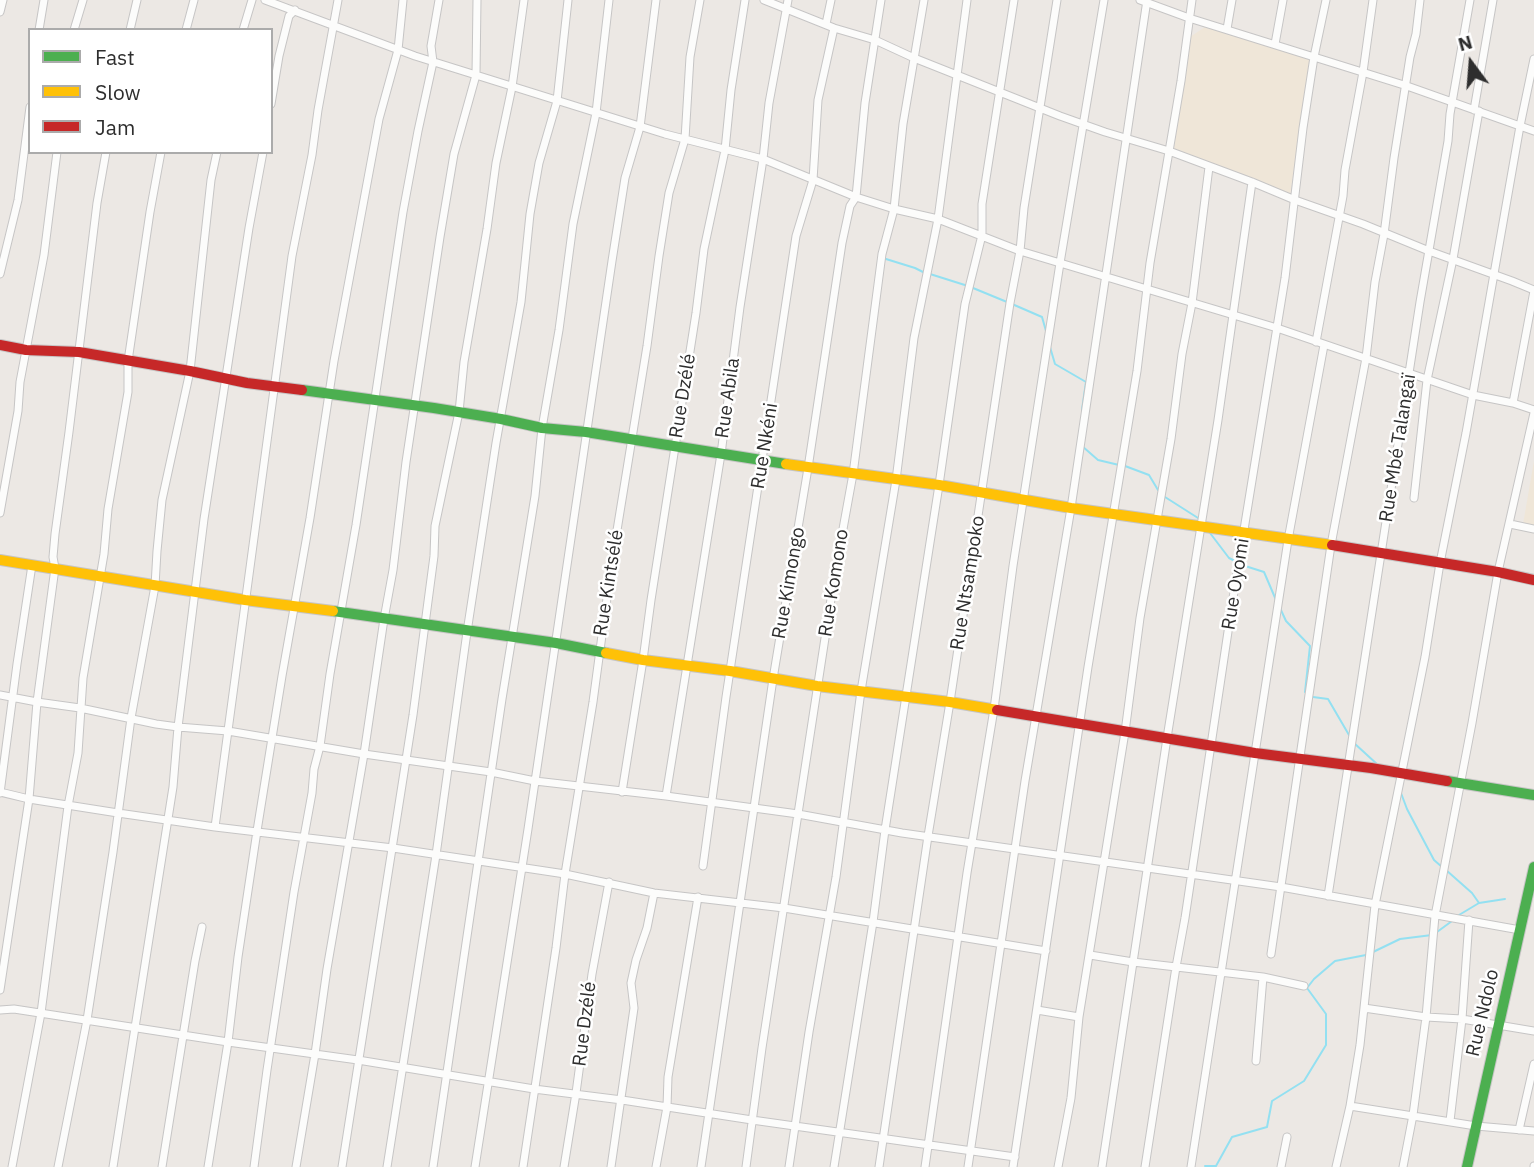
<!DOCTYPE html>
<meta charset="utf-8">
<style>
body{margin:0}
#map{position:relative;width:1534px;height:1167px;overflow:hidden;background:#ece8e4;font-family:"IBM Plex Sans",sans-serif}
canvas{display:block}
.legend{position:absolute;left:28px;top:28px;width:245px;height:126px;box-sizing:border-box;background:#fff;border:2px solid #ababab;margin:0;padding:9px 12px;list-style:none;font-size:21px;color:#2e2e2e}
.legend li{display:flex;align-items:center;gap:14px;height:35px}
.legend b{width:35px;border:2px solid #ababab}
.north{position:absolute;left:1436px;top:28px;width:70px;height:70px;-webkit-text-stroke:5px #fff;paint-order:stroke;rotate:344deg;font-size:19px;font-weight:700;line-height:28px;text-align:center;color:#2e2e2e}
.north::after{content:'';display:block;margin:auto;width:24px;height:32px;background:#2e2e2e;clip-path:polygon(50% 0,100% 100%,50% 72%,0 100%)}
</style>
<div id="map">
<canvas width="1534" height="1167"></canvas>
<ul class="legend">
<li><b style="height:9px;background:#4caf50"></b>Fast</li>
<li><b style="height:9px;background:#ffc107"></b>Slow</li>
<li><b style="height:9px;background:#c62828"></b>Jam</li>
</ul>
<div class="north">N</div>
</div>
<script>
const c = document.querySelector('canvas').getContext('2d');
c.lineJoin = 'round';
function paint(path, color) { c.fillStyle = color; c.fill(path, 'evenodd'); }
const toPath = rows => new Path2D(rows.map(r => 'M' + r).join(''));
function trace(path, color, width, dash) { c.strokeStyle = color; c.lineWidth = width; c.lineCap = dash ? 'butt' : 'round'; c.setLineDash(dash || []); c.stroke(path); }
function write(font, color, halo, rows, align = 'center') {
  c.font = font + ' "IBM Plex Sans",sans-serif'; c.lineWidth = 5; c.setLineDash([]); c.textBaseline = 'middle'; c.strokeStyle = halo; c.fillStyle = color; for (const [text, x, y, turn = 0] of rows) {
    c.save(); c.translate(x, y); c.rotate((+turn || 0) * Math.PI / 180); c.textAlign = isNaN(turn) ? turn : align; if (halo) c.strokeText(text, 0, 0); c.fillText(text, 0, 0); c.restore();
  }
}
const education = toPath([
 [1205,27,1310,59,1290,195,1174,149,1190,37],
 [1534,461,1534,527,1523,524]
]);
const stream = toPath([
 [886,259,915,268,925,273],
 [930,274,968,286],
 [973,288,1007,302],
 [1012,304,1042,317,1046,331],
 [1050,347,1055,364,1086,382,1082,410],
 [1082,446,1098,460,1119,465],
 [1125,466,1149,475,1158,490],
 [1165,497,1198,518],
 [1210,533,1229,558,1237,562],
 [1242,565,1264,572,1276,600],
 [1280,608,1286,621,1310,646,1305,692],
 [1313,697,1328,699,1349,735],
 [1354,743,1378,765],
 [1401,793,1407,809,1434,860,1442,867],
 [1446,870,1472,893,1479,903],
 [1459,915,1479,903,1505,899],
 [1437,932,1452,921],
 [1371,953,1400,939,1432,935],
 [1205,1166,1216,1166,1232,1137,1267,1127,1272,1101,1304,1081,1326,1045,1326,1014,1307,988,1314,979,1335,961,1366,955]
]);
const street = toPath([
 [265,0,415,56,665,134,763,159,856,197,894,209,938,219,1020,251,1277,328,1473,395,1513,403,1534,410],
 [764,0,834,28,875,40,914,58,1060,116,1105,132,1169,151,1252,182,1295,200,1363,224,1429,251,1512,281,1534,290],
 [1140,0,1189,18,1407,86,1534,131],
 [0,12,3,0],
 [826,24,831,0],
 [1227,29,1232,0],
 [39,30,44,0],
 [74,30,83,0],
 [130,30,137,0],
 [186,30,194,0],
 [243,30,252,0],
 [1275,44,1283,0],
 [271,104,279,56,289,16,295,10],
 [1474,110,1493,0],
 [0,274,18,200,30,107],
 [1316,342,1343,196,1345,170,1363,72,1373,0],
 [1513,403,1534,291],
 [1414,498,1427,380,1453,259,1479,111],
 [0,513,18,411,20,382,44,255,57,152],
 [1510,524,1534,529],
 [0,695,37,702,80,708,156,724,178,727,228,731,364,754,491,772,535,781,666,796,798,814,902,833,1281,887,1520,930],
 [0,792,29,799,118,813,215,827,393,848,565,874,654,893,784,908,1046,951],
 [622,792,643,660,651,600,696,313,704,249,725,150,731,90,745,0],
 [0,793,17,664,32,565],
 [666,796,721,454,740,307,763,159,769,103,788,0],
 [215,827,292,256,312,155,318,110,338,0],
 [703,866,726,697,796,236,813,180,818,100,834,28],
 [1328,896,1420,302,1448,141,1450,114,1470,0],
 [1271,954,1331,545,1366,358,1375,282,1384,234,1394,158,1410,57,1416,34,1420,0],
 [1090,955,1133,962,1263,977,1304,986],
 [0,990,29,799,37,702,55,568,53,557,55,534,69,432,97,203,106,152],
 [1364,1008,1426,1017,1462,1019,1534,1031],
 [0,1010,14,1009,228,1042,358,1060,534,1089,622,1100,752,1120,1015,1157],
 [1037,1010,1079,1017],
 [1256,1061,1263,977],
 [1350,1106,1476,1126,1534,1131],
 [1450,1121,1462,1019,1469,920],
 [1519,1130,1534,1064],
 [12,1167,41,1013,68,806,78,753,83,678,104,554,108,509,128,392,128,361,150,212,161,152],
 [58,1167,87,1020,113,852,131,718,155,586,157,551,162,500,190,371,211,180,217,152],
 [113,1167,173,787,178,727,204,519,249,228,263,152],
 [162,1167,195,961,202,927],
 [208,1167,228,1042,238,957,257,831,282,676,310,518,334,361,379,119,398,50,403,0],
 [254,1167,267,1070,294,892,312,793,314,769,320,746,330,674,356,525,403,212,418,131,433,62,431,46,439,0],
 [296,1167,315,1054,327,969,364,754,384,619,393,570,406,462,440,237,454,154,476,75,477,0],
 [342,1167,413,715,434,556,435,526,459,412,464,362,487,229,496,163,512,87,524,0],
 [387,1167,436,855,467,632,496,443,521,302,530,214,539,163,557,101,568,0],
 [433,1167,502,699,535,496,542,428,559,330,573,224,596,113,609,0],
 [475,1167,528,829,612,261,625,178,640,127,656,0],
 [523,1167,556,948,565,874,593,702,612,561,647,346,659,256,669,193,685,139,690,57,700,0],
 [564,1167,576,1093,592,974,609,882],
 [611,1167,634,1008,631,983,636,960,647,928,654,893],
 [656,1167,667,1107,668,1077,698,897],
 [701,1167,773,679,808,468,842,243,850,206,856,197,865,103,881,0],
 [746,1167,762,1048,835,573,853,474,882,254,894,209,903,124,924,0],
 [789,1167,809,1032,836,877,861,691,896,480,914,338,938,219,967,0],
 [834,1167,873,922,885,830,939,485,965,304,982,235,982,204,1014,0],
 [879,1167,928,836,950,702,1010,303,1020,251,1024,208,1057,0],
 [925,1167,967,873,994,709,1013,566,1060,263,1104,0],
 [968,1167,1025,781,1071,508,1147,0],
 [1013,1167,1088,667,1137,371,1150,263,1181,81,1192,0],
 [1058,1167,1071,1098,1079,1017,1125,732,1140,618,1171,439,1182,354,1192,303,1209,167],
 [1102,1167,1167,738,1218,420,1252,182],
 [1145,1167,1176,967,1185,918,1235,585,1285,278,1303,128,1314,57,1326,0],
 [1191,1167,1288,540,1324,345],
 [1281,1167,1287,1137],
 [1336,1167,1350,1106,1360,1045,1375,905,1425,657,1440,563,1466,433,1520,126,1534,59],
 [1403,1167,1413,1115,1426,1017,1435,916,1472,723,1498,572,1534,413],
 [1534,1167,1534,1166]
]);
const fast = toPath([
 [302,390,434,408,501,419,542,428,586,432,786,464],
 [333,611,556,643,606,653],
 [1447,781,1534,795],
 [1467,1167,1534,867]
]);
const slow = toPath([
 [786,464,939,485,1071,508,1332,545],
 [0,560,245,600,333,611],
 [606,653,643,660,730,671,817,686,950,702,997,710]
]);
const jam = toPath([
 [0,345,26,350,79,352,190,371,247,383,302,390],
 [1332,545,1498,572,1534,580],
 [997,710,1255,753,1371,768,1447,781]
]);
const streetNames = [
 ["Rue Dzélé",683,396,-81],
 ["Rue Abila",728,398,-82],
 ["Rue Nkéni",765,446,-81],
 ["Rue Mbé Talangaï",1398,448,-81],
 ["Rue Kintsélé",609,583,-81],
 ["Rue Kimongo",789,583,-80],
 ["Rue Komono",834,583,-81],
 ["Rue Ntsampoko",968,583,-81],
 ["Rue Oyomi",1236,584,-81],
 ["Rue Ndolo",1483,1013,-77],
 ["Rue Dzélé",585,1024,-83]
];
paint(education, '#efe6d8');
trace(stream, '#93e0f1', 2);
trace(street, '#c6c5c5', 9);
trace(fast, '#c6c5c5', 12);
trace(slow, '#c6c5c5', 12);
trace(jam, '#c6c5c5', 12);
trace(street, '#fcfcfb', 7);
trace(fast, '#4caf50', 10);
trace(slow, '#ffc107', 10);
trace(jam, '#c62828', 10);
write('19px', '#2e2e2e', '#fff', streetNames);
</script>
